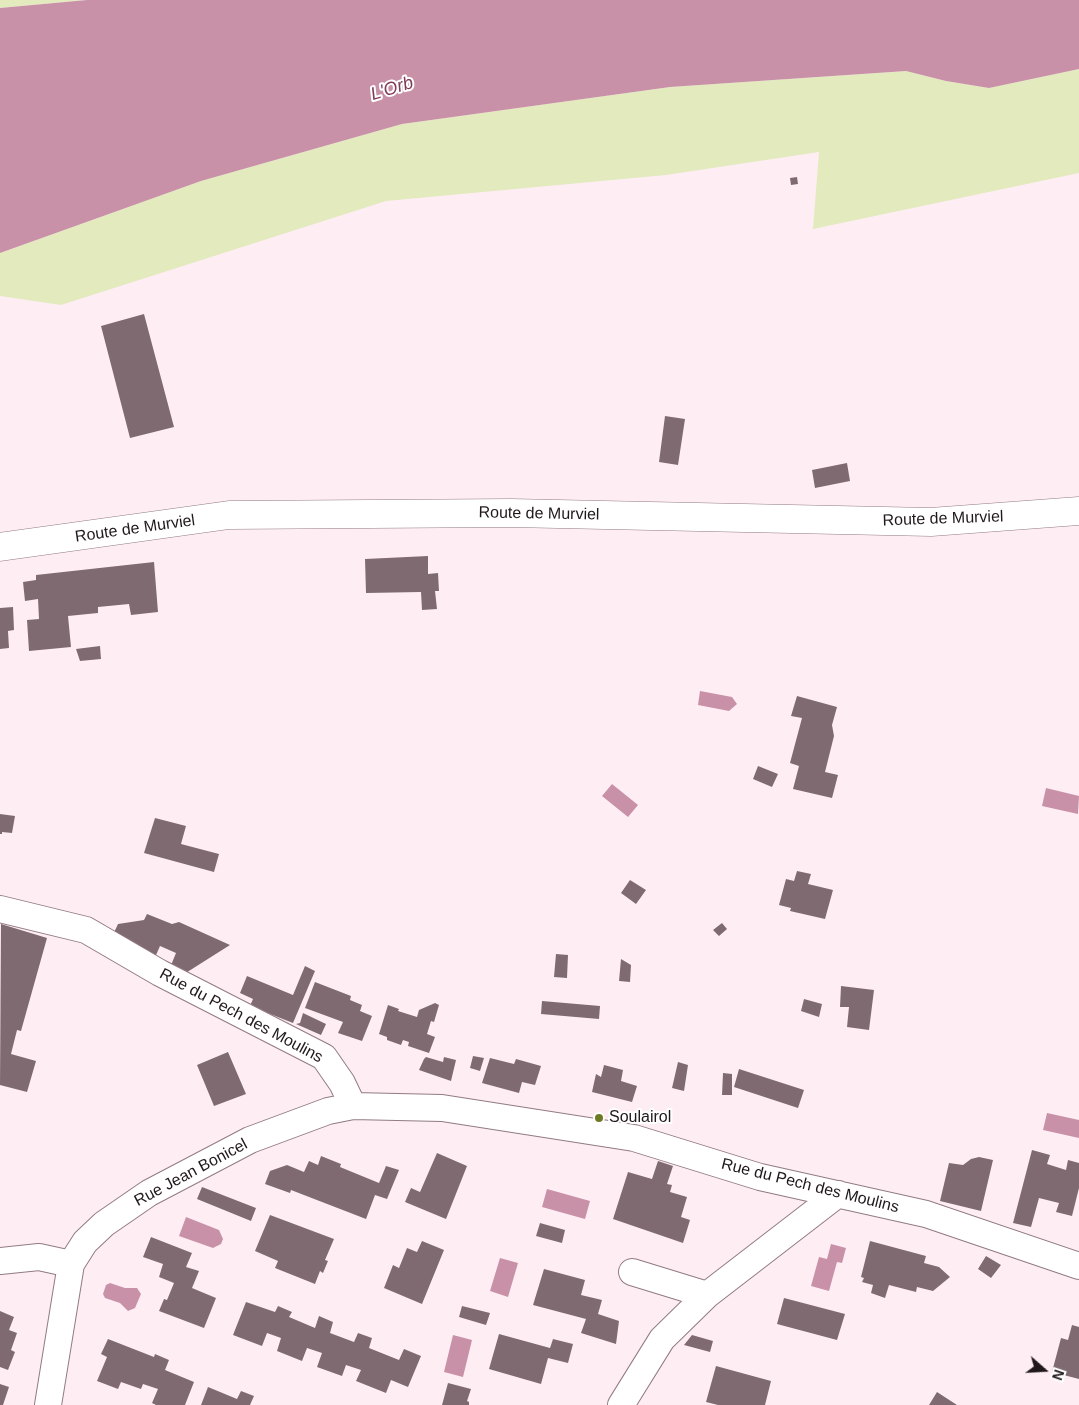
<!DOCTYPE html>
<style>
body{margin:0}
#map{position:relative;width:1079px;height:1405px;overflow:hidden;background:#feeef4;font-family:Helvetica,sans-serif}
canvas{display:block}
.north{position:absolute;left:1019px;top:1345px;width:50px;height:50px;-webkit-text-stroke:4px #fff;paint-order:stroke;rotate:109deg;font-size:14px;font-weight:700;line-height:20px;text-align:center;color:#21181c}
.north::after{content:'';display:block;margin:auto;width:18px;height:22px;background:#21181c;clip-path:polygon(50% 0,100% 100%,50% 72%,0 100%)}
</style>
<div id="map">
<canvas width="1079" height="1405"></canvas>
<div class="north">N</div>
</div>
<script>
const c = document.querySelector('canvas').getContext('2d');
c.lineJoin = 'round';
function paint(path, color) { c.fillStyle = color; c.fill(path, 'evenodd'); }
const toPath = rows => new Path2D(rows.map(r => 'M' + r).join(''));
function trace(path, color, width, dash) { c.strokeStyle = color; c.lineWidth = width; c.lineCap = dash ? 'butt' : 'round'; c.setLineDash(dash || []); c.stroke(path); }
function write(font, color, halo, rows, align = 'center') {
  c.font = font + ' Helvetica,sans-serif'; c.lineWidth = 4; c.setLineDash([]); c.textBaseline = 'middle'; c.strokeStyle = halo; c.fillStyle = color; for (const [text, x, y, turn = 0] of rows) {
    c.save(); c.translate(x, y); c.rotate((+turn || 0) * Math.PI / 180); c.textAlign = isNaN(turn) ? turn : align; if (halo) c.strokeText(text, 0, 0); c.fillText(text, 0, 0); c.restore();
  }
}
const green = toPath([
 [0,0,87,0,0,8],
 [1079,69,1079,173,813,229,819,152,666,175,386,201,61,305,0,296,0,253,201,181,402,124,670,87,906,71,946,81,989,88]
]);
const water = toPath([
 [87,0,1079,0,1079,69,989,88,946,81,906,71,670,87,402,124,201,181,0,253,0,8],
 [700,691,732,697,737,704,729,711,698,705],
 [612,784,638,805,628,817,602,796],
 [1046,788,1079,796,1078,814,1042,806],
 [1047,1113,1079,1120,1079,1138,1043,1130],
 [547,1189,590,1201,585,1219,542,1207],
 [186,1217,219,1230,223,1239,221,1244,213,1248,179,1236],
 [831,1244,846,1248,842,1263,837,1262,829,1291,811,1286,819,1257,827,1259],
 [500,1258,518,1263,508,1297,490,1291],
 [110,1283,125,1288,137,1288,141,1294,135,1308,128,1311,120,1303,105,1298,103,1294,106,1285],
 [453,1335,472,1340,463,1377,444,1372]
]);
const building = toPath([
 [797,177,798,184,791,185,790,178],
 [144,314,174,427,130,438,101,326],
 [665,416,685,419,678,465,659,462],
 [847,463,850,481,815,488,812,470],
 [428,556,428,574,438,573,439,591,435,591,437,609,422,610,421,592,366,593,365,559],
 [154,562,158,612,131,615,129,604,98,607,98,613,68,616,71,647,29,651,27,620,39,619,38,599,25,601,23,582,36,580,36,575],
 [13,607,14,630,8,631,9,648,0,649,0,608],
 [100,646,101,659,80,661,76,649],
 [797,696,837,707,832,725,834,736,825,772,838,775,832,798,793,789,799,766,790,763,802,718,791,716],
 [758,766,778,774,772,787,753,779],
 [0,814,15,816,12,833,2,832,2,834,0,834],
 [155,818,186,826,181,844,219,854,214,872,144,853],
 [797,871,811,874,808,884,833,890,825,919,790,911,791,908,779,905,786,879,794,881],
 [630,880,646,890,636,904,621,893],
 [147,914,172,924,179,922,230,945,181,976,169,970,176,953,160,946,153,962,111,939,118,924,144,920],
 [722,923,727,929,719,936,713,930],
 [1,924,47,938,21,1031,17,1030,11,1054,36,1061,27,1092,0,1085],
 [556,954,568,955,567,978,554,977],
 [621,959,631,965,630,982,619,981],
 [305,966,315,971,293,1023,250,1006,253,999,240,993,247,976,293,995],
 [315,982,351,996,350,1000,362,1005,360,1011,372,1016,362,1041,338,1033,343,1022,305,1008],
 [841,986,874,990,869,1030,847,1027,849,1007,840,1007],
 [804,999,822,1004,819,1017,801,1011],
 [542,1001,600,1006,599,1019,541,1014],
 [435,1003,439,1005,434,1022,431,1021,427,1034,435,1037,429,1053,408,1046,409,1042,403,1040,401,1045,387,1040,387,1037,379,1034,388,1005,399,1009,398,1011,417,1017,419,1010],
 [303,1013,326,1024,321,1035,296,1024,300,1023],
 [228,1052,246,1094,214,1106,197,1065],
 [473,1056,484,1058,480,1071,470,1068],
 [426,1057,443,1062,444,1057,456,1060,451,1081,419,1070,424,1059],
 [490,1058,514,1064,516,1059,541,1066,535,1085,522,1082,519,1093,482,1083],
 [678,1062,688,1065,684,1091,672,1088],
 [604,1065,623,1070,621,1081,637,1086,632,1102,592,1092,596,1074,601,1077],
 [739,1069,804,1090,798,1108,734,1087],
 [723,1073,732,1074,732,1095,722,1095],
 [1032,1150,1050,1155,1047,1164,1066,1170,1068,1160,1079,1163,1079,1188,1072,1216,1056,1212,1059,1203,1039,1198,1031,1227,1013,1223],
 [437,1153,467,1166,446,1219,405,1202,411,1188,420,1192],
 [321,1156,341,1164,340,1167,379,1183,386,1166,399,1170,387,1199,375,1195,366,1219,291,1190,290,1193,265,1184,270,1171,287,1165,304,1172,309,1161,318,1165],
 [979,1157,993,1160,981,1211,940,1201,949,1163,963,1165,971,1159],
 [658,1161,673,1166,667,1184,672,1185,670,1192,687,1197,681,1217,690,1220,683,1243,613,1219,628,1172,652,1179],
 [202,1187,256,1208,251,1221,197,1199],
 [270,1215,334,1239,325,1260,328,1261,323,1273,320,1271,315,1284,275,1268,278,1261,255,1251],
 [540,1223,565,1230,562,1243,536,1236],
 [151,1237,192,1253,186,1267,199,1271,192,1288,216,1298,204,1328,159,1311,164,1299,167,1300,174,1283,159,1277,163,1264,143,1257],
 [422,1241,444,1250,422,1304,384,1288,393,1265,399,1268,407,1248,417,1252],
 [870,1241,926,1256,924,1263,939,1267,950,1277,933,1291,917,1287,916,1292,889,1285,885,1298,871,1293,873,1285,862,1282,864,1278,861,1277],
 [986,1256,1001,1265,991,1278,978,1269],
 [544,1269,585,1280,581,1295,602,1300,598,1314,619,1321,616,1344,581,1333,586,1319,533,1305],
 [784,1298,845,1314,837,1340,777,1324],
 [246,1302,275,1312,278,1306,292,1312,289,1317,315,1328,319,1316,333,1322,330,1333,354,1342,358,1333,372,1338,369,1348,399,1360,404,1349,421,1356,408,1387,391,1380,386,1393,356,1381,361,1370,346,1365,342,1376,317,1367,322,1353,307,1348,302,1361,277,1351,281,1338,267,1333,262,1346,233,1335],
 [462,1306,490,1313,486,1325,459,1317],
 [0,1311,14,1317,9,1330,17,1333,11,1350,15,1352,8,1370,0,1367],
 [1072,1325,1079,1327,1079,1379,1052,1372,1061,1338,1068,1340],
 [499,1334,550,1348,553,1339,573,1344,568,1363,548,1358,541,1384,489,1369],
 [692,1335,713,1341,710,1352,684,1345],
 [108,1339,154,1357,155,1354,169,1360,165,1370,194,1382,185,1405,156,1405,152,1403,158,1389,143,1384,141,1389,121,1382,118,1389,97,1381,107,1357,101,1354],
 [716,1366,771,1381,765,1405,718,1405,706,1402],
 [448,1383,471,1389,467,1401,469,1402,469,1405,442,1405],
 [0,1384,9,1387,3,1405,0,1405],
 [208,1387,237,1399,241,1391,254,1396,250,1405,201,1405],
 [937,1392,957,1405,929,1405]
]);
const minor = toPath([
 [0,909,86,930,160,973,324,1057,342,1083,353,1106],
 [0,1261,39,1257,71,1264],
 [632,1272,707,1295],
 [48,1405,71,1264,85,1242,104,1224,149,1193,250,1140,328,1111,353,1106,442,1108,634,1138,760,1177,926,1214,1079,1266],
 [621,1405,662,1339,707,1295,838,1194]
]);
const major = toPath([
 [0,547,229,515,511,513,931,522,1079,511]
]);
const markers = [
 [599,1118,5,"#6e7924"]
];
const streetNames = [
 ["Route de Murviel",539,514,1],
 ["Route de Murviel",943,519,-2],
 ["Route de Murviel",135,529,-8],
 ["Rue du Pech des Moulins",241,1016,28],
 ["Rue Jean Bonicel",191,1173,-28],
 ["Rue du Pech des Moulins",810,1186,14]
];
const poiNames = [
 ["Soulairol",609,1118]
];
const waterNames = [
 ["L'Orb",392,89,-17]
];
paint(green, '#e2eabe');
paint(water, '#c891a7');
paint(building, '#806a72');
trace(minor, '#927b83', 28);
trace(major, '#927b83', 29);
trace(minor, '#fff', 26);
trace(major, '#fff', 28);
for (const [x, y, r, color] of markers) { const dot = new Path2D(); dot.arc(x, y, r, 0, 2 * Math.PI); c.fillStyle = color; c.fill(dot); trace(dot, '#fff', 2); }
write('16px', '#21181c', '#fff', streetNames);
write('16px', '#21181c', '#fff', poiNames, 'left');
write('italic 18px', '#803a5a', '#fff', waterNames);
</script>
